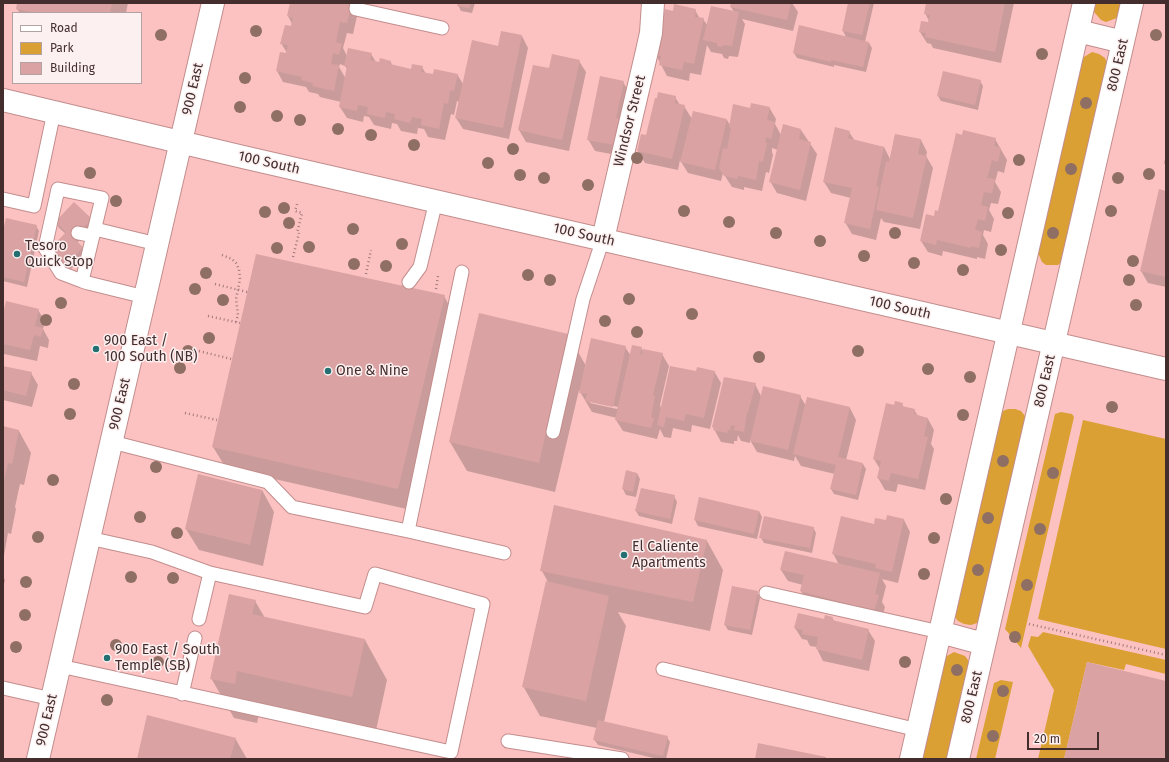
<!DOCTYPE html>
<style>
body{margin:0}
#map{position:relative;width:1169px;height:762px;overflow:hidden;background:#fcc2c2;font-family:"Fira Sans",sans-serif}
canvas{display:block}
.frame{position:absolute;inset:0;border:4px solid #442d2d;pointer-events:none}
.legend{position:absolute;left:12px;top:12px;width:130px;height:72px;box-sizing:border-box;background:#fcf0f0;border:1px solid #b2a2a2;margin:0;padding:5px 7px;list-style:none;font-size:12px;color:#442d2d}
.legend li{display:flex;align-items:center;gap:8px;height:20px}
.legend b{width:20px;border:1px solid #b2a2a2}
.scale{position:absolute;left:1027px;top:732px;width:72px;height:18px;box-sizing:border-box;border:2px solid #442d2d;border-top:0;padding-left:5px;font-size:12px;line-height:14px;white-space:nowrap;color:#442d2d;-webkit-text-stroke:3px #fcf0f0;paint-order:stroke}
</style>
<div id="map">
<canvas width="1169" height="762"></canvas>
<div class="frame"></div>
<ul class="legend">
<li><b style="height:5px;background:#fff"></b>Road</li>
<li><b style="height:11px;background:#daa034"></b>Park</li>
<li><b style="height:11px;background:#daa2a2"></b>Building</li>
</ul>
<div class="scale">20 m</div>
</div>
<script>
const c = document.querySelector('canvas').getContext('2d');
c.lineJoin = 'round';
function paint(path, color) { c.fillStyle = color; c.fill(path, 'evenodd'); }
const toPath = rows => new Path2D(rows.map(r => 'M' + r).join(''));
function trace(path, color, width, dash) { c.strokeStyle = color; c.lineWidth = width; c.lineCap = dash ? 'butt' : 'round'; c.setLineDash(dash || []); c.stroke(path); }
function write(font, color, halo, rows, align = 'center') {
  c.font = font + ' "Fira Sans",sans-serif'; c.lineWidth = 3; c.setLineDash([]); c.textBaseline = 'middle'; c.strokeStyle = halo; c.fillStyle = color; for (const [text, x, y, turn = 0] of rows) {
    c.save(); c.translate(x, y); c.rotate((+turn || 0) * Math.PI / 180); c.textAlign = isNaN(turn) ? turn : align; if (halo) c.strokeText(text, 0, 0); c.fillText(text, 0, 0); c.restore();
  }
}
const green = toPath([
 [1096,3,1123,3,1117,18,1106,22,1101,20,1094,12],
 [1092,52,1099,54,1105,58,1107,63,1062,261,1058,265,1046,265,1042,262,1038,253,1082,62,1084,57],
 [1008,409,1015,409,1021,411,1025,416,1025,421,981,617,977,623,971,625,964,624,958,621,955,617,954,612,1000,416,1003,411],
 [1061,412,1072,414,1074,417,1021,648,1005,629,1055,414],
 [1083,420,1166,439,1166,649,1038,619],
 [1043,632,1166,660,1166,674,1126,664,1124,670,1087,662,1064,759,1038,759,1054,690,1028,646,1031,636,1038,637],
 [954,652,965,656,968,660,969,667,948,759,921,759,945,657],
 [1001,680,1013,682,995,759,976,759,994,683]
]);
const shadow = toPath([
 [18,3,128,3,126,13,20,13,17,9],
 [291,3,360,3,353,34,347,33,343,48,347,56,371,54,376,62,380,63,390,61,393,66,412,70,422,67,426,74,434,76,457,74,463,84,499,47,522,36,528,48,509,139,463,129,456,118,459,102,457,101,454,115,451,114,445,140,428,137,424,129,418,128,417,134,401,131,397,124,392,123,391,129,374,125,369,117,364,116,363,122,347,118,340,107,341,102,320,97,318,94,309,92,306,87,283,82,277,71,287,53,281,43,291,27,292,24,288,16],
 [340,64,345,66,348,70,346,79,339,67],
 [459,3,475,3,472,13,461,11,458,5],
 [732,3,792,3,798,12,793,31,742,19,745,24,738,57,729,56,728,59,724,58,722,54,711,52,707,45,701,75,690,73,689,81,667,76,656,55,674,12,695,10,700,19,703,19,708,26,734,12,731,7],
 [849,3,874,3,865,42,869,43,872,48,866,72,834,65,834,67,797,58,794,53,846,37,843,31],
 [934,3,1014,3,1001,63,933,48,931,44,927,43,920,32,929,23,929,21,925,13,933,5],
 [579,61,586,72,569,151,526,142,519,130,549,69],
 [980,81,983,86,978,110,941,101,938,96],
 [623,82,630,94,622,156,595,151,588,139],
 [675,97,680,105,684,106,692,119,727,120,730,125,751,109,769,107,776,119,775,124,781,135,801,130,817,154,806,201,777,193,770,181,778,150,772,148,772,152,773,155,769,173,766,172,762,191,744,187,744,190,732,187,723,173,721,181,688,173,680,160,678,170,645,163,638,151,642,135,647,136],
 [849,132,855,141,884,147,890,159,895,135,921,140,927,152,926,156,933,168,920,229,884,222,881,218,876,240,852,234,845,222,851,198,831,193,824,182],
 [995,139,1007,160,1004,173,998,171,995,182,1001,192,998,204,991,203,989,210,994,219,991,232,984,230,983,235,988,244,985,259,977,257,977,259,943,251,942,256,928,252,921,241,934,217],
 [1166,155,1166,166,1164,163],
 [1166,192,1166,287,1148,283,1141,271],
 [74,203,94,225,77,243,86,253,69,271,53,255,66,234,59,228,56,222],
 [36,226,39,231,27,287,3,281,3,235],
 [444,296,456,318,411,510,226,468,213,447],
 [38,310,45,321,43,329,49,340,48,348,40,346,37,361,4,354,3,352,3,318],
 [568,334,586,366,625,347,631,356,641,348,644,352,662,354,669,366,660,405,661,408,696,372,714,371,721,383,710,429,692,425,691,432,673,428,671,438,664,437,660,429,657,439,623,431,616,420,617,418,592,412,579,390,555,492,467,471,450,442],
 [590,401,618,407,617,409,590,403],
 [3,367,31,373,38,385,32,407,3,400],
 [755,384,761,396,800,396,806,406,850,408,856,420,846,460,863,464,866,469,858,500,834,494,831,489,835,474,801,466,795,456,794,461,757,452,750,440,750,443,741,441,738,435,737,441,734,441,734,444,721,442,713,427],
 [902,404,904,408,914,410,918,416,928,419,934,430,931,444,934,449,925,490,898,484,896,492,885,490,878,478,880,469,874,459,895,406],
 [3,427,19,431,31,453,24,485,20,484,15,507,16,509,11,534,8,533,3,561],
 [637,473,640,479,636,497,626,495,623,489],
 [262,490,274,512,263,566,199,550,186,529],
 [674,496,677,502,672,524,639,516,636,511],
 [759,511,762,517,757,539,698,526,695,520],
 [904,520,910,532,898,583,882,579,886,586,882,602,885,607,881,622,808,603,801,591,803,585,788,581,781,570,839,565,833,553,875,525,886,521],
 [813,527,816,533,812,553,764,543,761,538],
 [707,541,723,570,710,631,618,612,626,626,604,722,667,737,670,742,666,759,658,759,598,745,594,739,597,728,540,716,523,686,548,582,542,571],
 [3,576,5,580,3,588],
 [757,592,760,598,752,635,728,630,725,625],
 [255,601,265,618,365,640,387,680,375,735,260,709,257,723,234,718,211,678],
 [832,618,835,622,868,630,875,641,869,671,823,661,817,649,817,647,810,646,807,640,802,639,795,628],
 [235,738,247,759,138,759]
]);
const building = toPath([
 [17,3,112,3,110,13,35,13,16,9],
 [290,3,352,3,347,23,340,22,336,42,342,44,339,55,333,53,331,64,339,65,334,91,312,86,313,83,301,80,302,77,276,71,280,52,286,53,288,45,280,44,285,25,291,26,293,18,287,16],
 [458,3,471,3,469,8,457,6],
 [731,3,791,3,787,20,730,7],
 [848,3,870,3,862,35,842,31],
 [926,3,933,4,933,3,1005,3,995,52,925,37,926,33,919,32,921,21,928,22,930,15,924,14],
 [674,4,696,9,695,17,704,18,694,64,684,62,682,70,659,65,661,56,655,55,665,9,673,11],
 [711,6,739,12,732,46,723,45,722,47,717,46,717,43,703,40],
 [799,25,869,42,863,67,831,60,831,62,793,53],
 [501,31,522,35,503,128,455,118,472,40,498,46],
 [348,48,372,53,370,60,379,62,380,58,391,61,390,64,411,69,412,64,423,66,421,72,433,74,434,69,458,74,454,91,450,90,448,104,444,103,439,129,421,125,422,119,412,117,410,123,394,119,395,114,386,112,385,118,367,114,368,107,358,105,357,111,339,107,347,66,344,66],
 [552,54,580,60,562,140,518,130,533,65,549,68],
 [943,71,981,80,975,105,937,96],
 [600,76,624,81,616,118,627,120,615,145,587,140],
 [658,92,676,96,675,103,685,105,672,159,637,151,641,134,646,135,655,98,657,98],
 [751,103,770,107,767,120,775,122,771,139,766,137,765,142,767,143,763,162,759,161,756,180,738,176,737,179,724,176,719,168,723,148,727,149,731,128,729,127,733,104,750,108],
 [693,111,727,119,715,170,680,162],
 [783,124,801,129,799,139,811,142,800,190,769,182],
 [835,127,850,131,848,138,884,147,876,186,879,187,870,229,844,223,852,188,823,182],
 [963,130,996,138,994,146,1001,148,998,162,992,160,987,178,995,179,992,193,984,192,981,205,988,207,985,221,978,219,975,230,982,232,979,248,971,246,971,248,937,240,936,245,920,241,926,214,934,216,935,210,938,211,956,133,962,135],
 [895,134,921,139,918,154,927,156,913,218,876,210,886,161,889,162],
 [1159,189,1166,191,1166,277,1140,271],
 [74,202,92,219,73,238,83,247,66,266,49,250,66,232,55,222],
 [6,218,37,225,24,282,3,277,3,230],
 [256,254,445,295,398,489,212,447],
 [6,301,39,309,35,326,43,328,41,337,34,335,30,350,3,344,3,314],
 [479,313,568,334,539,463,449,442],
 [591,338,626,346,613,407,585,401,587,394,579,393],
 [632,345,642,347,640,354,642,355,643,349,663,353,653,395,655,396,651,417,654,418,651,428,615,420],
 [3,366,32,372,26,396,3,390],
 [670,366,696,371,697,367,715,371,704,418,686,414,684,421,666,417,664,427,657,425],
 [724,377,756,383,748,412,747,412,744,432,734,430,735,426,731,425,730,430,728,430,727,433,713,430,714,428,712,427],
 [763,386,801,395,788,450,750,441],
 [807,397,850,407,838,457,863,463,856,495,830,489,836,465,793,454],
 [895,401,903,403,902,406,915,409,914,414,928,418,924,436,928,437,918,479,891,473,889,481,877,478,881,461,873,459,886,403,894,405],
 [3,426,19,430,12,464,8,463,4,481],
 [626,470,637,473,633,492,622,489],
 [198,474,262,490,250,545,185,529],
 [641,488,675,495,670,519,635,511],
 [699,497,759,511,754,534,694,520],
 [554,505,707,540,693,602,540,571],
 [887,515,904,519,892,572,875,568,876,564,832,554,841,516,874,524,875,518,886,520],
 [764,516,814,527,810,548,759,538],
 [785,551,880,573,875,594,879,595,874,611,800,591,804,575,780,570],
 [546,581,609,596,586,701,522,687],
 [732,586,758,591,750,630,724,625],
 [229,594,256,600,252,614,365,639,352,697,237,671,235,684,210,679],
 [798,613,824,619,825,615,833,617,832,620,869,629,862,660,816,649,818,637,802,634,803,630,794,628],
 [1087,662,1166,681,1166,759,1064,759],
 [147,715,236,738,230,759,137,759],
 [598,720,668,736,663,756,593,740],
 [758,743,826,757,826,759,755,759]
]);
const path = toPath([
 [297,204,295,211,302,213,297,233],
 [222,255,232,259,236,263,239,269,240,279,236,299,238,315,236,322],
 [293,257,299,233],
 [366,274,371,250],
 [215,284,247,292],
 [436,289,438,276],
 [208,316,240,323],
 [199,351,231,359],
 [185,413,217,420],
 [1029,624,1166,655]
]);
const lane = toPath([
 [357,3,356,9,442,28],
 [3,199,34,206,54,112],
 [95,229,157,244],
 [78,233,93,236],
 [82,281,102,198,58,189,45,248,61,273,82,281,88,283,145,297],
 [409,282,420,267,436,201],
 [553,432,583,299,603,239],
 [112,442,268,482,292,507,408,531,504,553],
 [408,531,462,272],
 [766,593,940,632],
 [199,619,210,573],
 [60,666,451,752,483,604,375,574,365,607,210,573,152,552,89,538],
 [663,669,918,730],
 [3,688,52,699],
 [182,694,195,638],
 [508,741,622,759]
]);
const street = toPath([
 [1078,31,1123,42],
 [603,239,647,51,651,33,653,3],
 [940,632,984,644],
 [911,759,1084,3],
 [958,759,1132,3]
]);
const secondary = toPath([
 [3,100,243,157,1166,369],
 [38,759,213,3]
]);
const trees = [
 [256,31],
 [161,35],
 [1156,35],
 [1042,54],
 [245,78],
 [1086,103],
 [240,107],
 [277,116],
 [300,120],
 [338,129],
 [371,135],
 [414,145],
 [513,149],
 [637,158],
 [1019,160],
 [488,163],
 [1071,169],
 [90,173],
 [1149,174],
 [520,175],
 [544,178],
 [1118,178],
 [588,185],
 [116,201],
 [284,208],
 [684,211],
 [1111,211],
 [265,212],
 [1008,213],
 [729,222],
 [289,223],
 [353,229],
 [776,233],
 [895,233],
 [1053,233],
 [820,241],
 [402,244],
 [309,247],
 [277,248],
 [1001,250],
 [864,256],
 [1133,261],
 [914,263],
 [354,264],
 [386,266],
 [963,270],
 [206,273],
 [528,275],
 [550,280],
 [1129,280],
 [195,289],
 [629,299],
 [223,300],
 [61,303],
 [1136,305],
 [692,314],
 [46,320],
 [605,321],
 [637,332],
 [209,338],
 [188,351],
 [858,351],
 [759,357],
 [180,368],
 [928,369],
 [970,377],
 [74,384],
 [1112,407],
 [70,414],
 [963,415],
 [1003,461],
 [156,467],
 [1053,473],
 [53,480],
 [946,499],
 [140,517],
 [988,518],
 [1040,529],
 [177,533],
 [38,537],
 [934,538],
 [978,570],
 [924,574],
 [131,577],
 [173,578],
 [26,582],
 [1027,585],
 [25,615],
 [1015,637],
 [116,645],
 [16,647],
 [158,662],
 [905,662],
 [957,670],
 [1003,691],
 [107,700],
 [993,736]
];
const markers = [
 [17,254,4,"#246f72"],
 [96,349,4,"#246f72"],
 [328,371,4,"#246f72"],
 [624,555,4,"#246f72"],
 [107,658,4,"#246f72"]
];
const streetNames = [
 ["800 East",1118,65,-77],
 ["900 East",193,89,-77],
 ["Windsor Street",630,121,-76],
 ["100 South",269,163,13],
 ["100 South",584,235,13],
 ["100 South",900,308,13],
 ["800 East",1045,381,-77],
 ["900 East",120,404,-77],
 ["800 East",972,697,-77],
 ["900 East",47,720,-77]
];
const poiNames = [
 ["Tesoro",25,246],
 ["Quick Stop",25,262],
 ["900 East /",104,341],
 ["100 South (NB)",104,357],
 ["One & Nine",336,371],
 ["El Caliente",632,547],
 ["Apartments",632,563],
 ["900 East / South",115,650],
 ["Temple (SB)",115,666]
];
paint(green, '#daa034');
paint(shadow, '#0003');
paint(building, '#daa2a2');
trace(lane, '#c38d8d', 15);
trace(street, '#c38d8d', 24);
trace(secondary, '#c38d8d', 24);
trace(path, '#a27979', 2.5, [1, 3]);
trace(lane, '#fff', 13);
trace(street, '#fff', 22);
trace(secondary, '#fff', 22);
c.fillStyle = '#8f6e64';
for (const [x, y] of trees) { c.beginPath(); c.arc(x, y, 6, 0, 2 * Math.PI); c.fill(); }
for (const [x, y, r, color] of markers) { const dot = new Path2D(); dot.arc(x, y, r, 0, 2 * Math.PI); c.fillStyle = color; c.fill(dot); trace(dot, '#fcf0f0', 1.5); }
write('14px', '#442d2d', '#fcf0f0', streetNames);
write('14px', '#442d2d', '#fcf0f0', poiNames, 'left');
</script>
